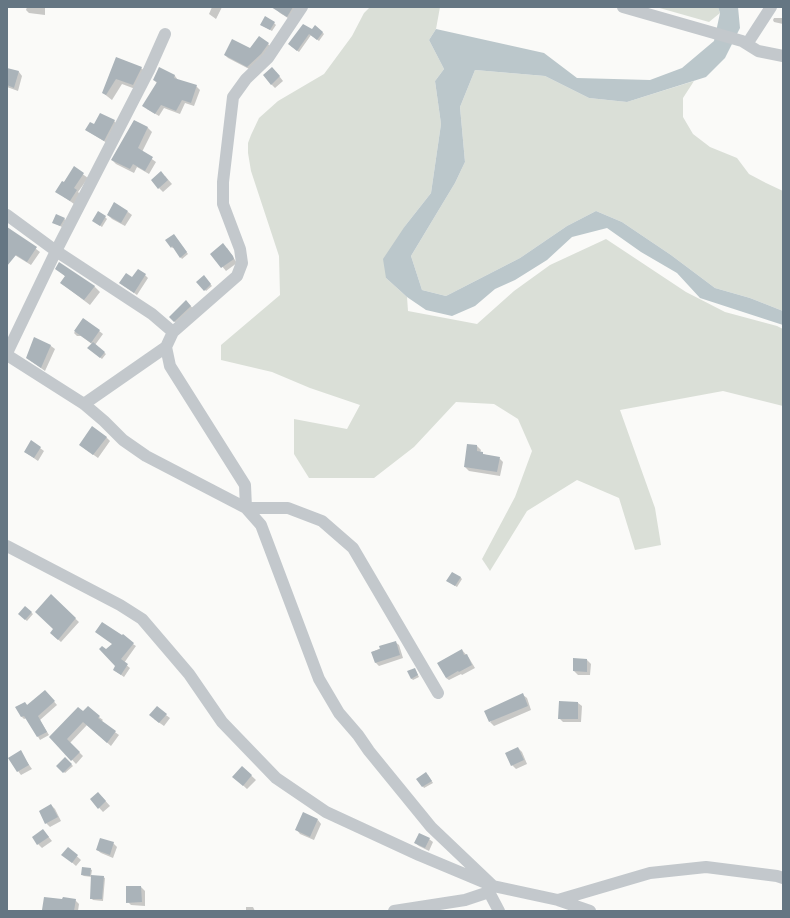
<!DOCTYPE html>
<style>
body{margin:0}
#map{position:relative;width:790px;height:918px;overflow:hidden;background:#fafaf8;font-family:Signika,sans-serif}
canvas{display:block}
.frame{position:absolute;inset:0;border:8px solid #657683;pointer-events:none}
</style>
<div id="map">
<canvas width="790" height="918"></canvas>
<div class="frame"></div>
</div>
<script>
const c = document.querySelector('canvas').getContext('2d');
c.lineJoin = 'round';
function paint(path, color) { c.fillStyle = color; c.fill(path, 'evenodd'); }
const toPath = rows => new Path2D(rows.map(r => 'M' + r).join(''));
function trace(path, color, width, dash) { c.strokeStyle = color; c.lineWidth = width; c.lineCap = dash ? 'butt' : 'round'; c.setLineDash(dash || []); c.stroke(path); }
const green = toPath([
 [370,7,440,7,436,29,429,40,444,69,435,81,441,124,431,193,405,226,386,278,407,297,408,311,477,324,514,291,550,265,606,239,686,292,725,312,777,326,783,329,783,406,723,391,620,410,655,508,661,545,635,550,619,498,577,480,527,511,490,571,482,559,515,497,532,451,518,419,494,404,456,402,414,447,374,478,309,478,294,454,294,419,347,429,360,405,310,388,272,372,221,360,221,345,280,295,279,256,251,171,248,153,248,143,251,135,259,118,278,101,324,74,352,36,364,13],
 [656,7,718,7,720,13,709,22],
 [475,70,545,76,589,98,627,102,694,81,683,98,683,117,693,134,710,147,737,158,749,174,766,183,783,191,783,311,750,298,715,288,671,255,622,222,596,211,567,226,520,258,446,296,422,290,411,256,455,183,465,162,460,107]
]);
const water = toPath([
 [718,7,738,7,740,28,725,58,706,77,627,102,589,98,545,76,475,70,460,107,465,162,455,183,411,256,422,290,446,296,520,258,567,226,596,211,622,222,671,255,715,288,750,298,783,311,783,325,700,298,677,273,641,252,607,228,572,237,547,260,515,280,495,289,475,306,452,316,426,310,407,297,386,278,383,259,405,226,431,193,441,124,435,81,444,69,429,40,436,29,544,53,577,78,650,80,682,68,714,41,720,13]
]);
const shadow = toPath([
 [27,7,45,7,45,15,29,13,26,10],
 [212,7,222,7,216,19,209,14],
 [277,7,294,7,297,10,291,20,280,13,276,9],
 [774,18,783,18,783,24,774,22,773,20],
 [274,23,276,25,272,31,263,26],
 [312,31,322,32,324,34,319,41,311,35,299,52,291,46],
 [268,44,271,47,251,70,228,58,225,55,251,50],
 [117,58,141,68,147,73,138,90,122,84,112,100,103,93],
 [7,69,19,72,22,76,18,91,7,87],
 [276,72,283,81,275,88,271,84],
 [175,76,178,80,196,86,200,90,194,106,185,103,180,114,164,108,159,116,147,109,157,83,154,80],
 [114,121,117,124,107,143,86,130,94,126],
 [134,121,148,128,152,132,142,152,156,162,149,174,137,167,134,173,116,164,112,160],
 [74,168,88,178,78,192,80,194,74,204,57,192],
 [165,176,172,184,163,192,159,188],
 [128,212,132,215,125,226,112,219,108,215],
 [105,217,107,219,102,227,95,222],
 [64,219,66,220,62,227,54,223],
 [7,227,40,252,31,265,13,254,7,242],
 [174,235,188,254,182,259,174,248,173,248,171,247],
 [227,248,237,263,226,271,212,254],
 [57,269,94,286,100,292,90,305,61,283,66,277],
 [145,275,148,278,137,295,120,283],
 [204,277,212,286,206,291,198,282],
 [186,302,195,310,178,325,170,317],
 [84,319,103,334,95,345,106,354,102,359,89,348,92,344,81,336,77,336,74,333],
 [35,339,51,346,55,349,45,371,27,358],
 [106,437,110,441,98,458,84,448],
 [477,446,481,450,480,453,486,455,499,458,503,462,500,476,469,471,465,467],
 [40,448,44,451,38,461,25,452],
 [460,577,462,579,457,587,449,582],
 [51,596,79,622,61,642,54,636],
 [25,607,33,614,27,621,19,614],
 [122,637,136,646,124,663,130,668,124,677,114,670,116,666,107,651],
 [395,642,399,645,403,658,379,666,376,663,372,652],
 [462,650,469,658,475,668,462,675,461,674,449,680,446,678],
 [587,660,591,664,590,675,578,675,574,671],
 [416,671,419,677,413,680,411,678],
 [45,691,57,705,40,720,49,735,40,740,27,718,24,719,22,717,25,703,28,706],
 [523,695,527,698,531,710,494,726,490,722],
 [578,703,582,706,581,722,563,722,559,718],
 [83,713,99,717,103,720,101,722,119,735,111,746,87,725,70,743,83,756,76,764,51,737],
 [166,715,170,718,164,726,154,719],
 [518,748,522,752,527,764,516,769,512,765],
 [20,752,32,769,21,775,18,771],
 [65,758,73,766,65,773,58,766],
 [242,767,256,780,247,789,234,777],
 [428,775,433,783,424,788,418,779],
 [102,797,110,806,103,812,92,800],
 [51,805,55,809,61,821,50,827,46,823],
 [318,820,321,824,314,840,300,834,297,830],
 [43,830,52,841,42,848,38,844],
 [429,839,433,842,429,851,419,846,415,843],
 [113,843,117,847,113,858,101,853,97,850],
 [68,848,81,860,76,866,67,858],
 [90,869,92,870,91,876,103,877,105,878,103,901,93,900,91,898,92,877,84,876,82,875],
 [141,887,145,891,145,906,131,905,127,901],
 [45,898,63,900,75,900,79,904,78,911,43,911],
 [246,907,253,907,255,911,246,911]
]);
const building = toPath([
 [271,7,293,7,287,17],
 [265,16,275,22,270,30,260,25],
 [303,24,312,29,315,25,323,32,317,40,309,34,297,51,288,44],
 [259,36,269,43,261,54,247,67,224,55,232,39,250,48],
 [116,57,142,67,133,85,116,79,106,95,102,93],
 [159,67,175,75,174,78,197,85,191,103,182,100,176,111,161,105,155,114,142,106,157,82,153,80],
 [272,67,280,76,271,85,263,75],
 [7,68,19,71,14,88,7,85],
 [100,113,115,120,104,141,85,130,90,122,94,124],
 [134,120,148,127,138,148,153,157,145,171,133,164,130,169,111,160],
 [74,166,84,173,74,188,77,190,70,201,55,192,62,181,64,182],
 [161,171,168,180,158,189,151,180],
 [114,202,128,211,121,223,107,215],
 [98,211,106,216,100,226,92,221],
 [56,214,65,218,60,226,52,223],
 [7,227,37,247,27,262,16,255,7,266],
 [174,234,187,252,180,258,172,246,171,248,165,240],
 [223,243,233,256,234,259,221,268,210,254],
 [59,262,95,286,84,300,60,283,65,276,55,269],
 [138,269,146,274,134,293,119,283,126,273,132,277],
 [204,275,211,284,204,291,196,282],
 [186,300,191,306,174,322,169,317],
 [83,318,100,330,91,343,74,331],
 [34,337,51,345,41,368,26,358],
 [93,342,105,352,100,358,87,348],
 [92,426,107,437,93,455,79,445],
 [31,440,41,447,34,458,24,452],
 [467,444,477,445,477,451,483,452,483,454,500,457,497,472,464,467],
 [452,572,461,577,455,586,446,581],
 [51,594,76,618,58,640,50,633,53,629,35,612],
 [25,606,32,612,25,620,18,614],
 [102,622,122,635,123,634,134,643,121,659,128,664,121,675,113,670,115,666,99,649,102,646,106,649,112,644,95,632],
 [396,641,400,655,375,663,371,652,380,649,379,646],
 [462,649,464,655,467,654,472,665,459,672,458,671,446,678,437,663],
 [573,658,587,659,587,672,573,671],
 [415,668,418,675,411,679,407,671],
 [45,690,55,701,38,716,47,732,37,737,24,716,21,717,15,707,25,702,27,705],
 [523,693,528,706,489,722,484,711],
 [559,701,578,702,578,719,558,719],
 [88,706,100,716,98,718,116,731,107,743,83,722,67,739,80,752,71,761,49,737,78,707,83,711],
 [157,706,167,714,159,723,149,715],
 [518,747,524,760,511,766,505,753],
 [21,750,29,765,17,772,8,758],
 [65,757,72,764,63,773,56,766],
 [242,766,252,775,243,786,232,777],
 [426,772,432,781,422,787,416,779],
 [98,792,106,801,98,809,90,799],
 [51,804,58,817,45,824,39,811],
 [303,812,318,819,310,837,295,830],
 [43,829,49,837,37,845,32,837],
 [419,833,430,838,425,848,414,843],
 [100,838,114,842,110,855,96,850],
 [68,847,78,855,72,863,61,855],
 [82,867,91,868,90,876,81,875],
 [91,875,104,876,102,899,90,899],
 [126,886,141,886,142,902,126,903],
 [44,897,62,899,63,897,76,899,74,911,42,910]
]);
const minor = toPath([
 [302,7,268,58,246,79,233,97,223,182,223,204,240,249,242,263,237,276,173,332,166,347,170,366,245,485,246,508,288,508,322,521,353,548,438,693],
 [623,7,742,41,758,51,783,56],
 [747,44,771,7],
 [7,215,56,251,152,314,173,332],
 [7,353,56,251,149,70,165,34],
 [7,355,84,404,104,421,123,440,146,456,246,508,261,525,319,679,339,713,358,735,369,751,431,827,493,886,558,900,590,911],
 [84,404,166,347],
 [7,546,120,605,142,619,189,674,222,722,276,778,326,812,419,855,493,886,489,892,465,900,394,911],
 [489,892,499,911],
 [558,900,650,873,706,867,777,876,783,878]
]);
paint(green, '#dadfd7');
paint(water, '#bbc7cb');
paint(shadow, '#0003');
paint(building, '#aab3b9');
trace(minor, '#c3c8cc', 12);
</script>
